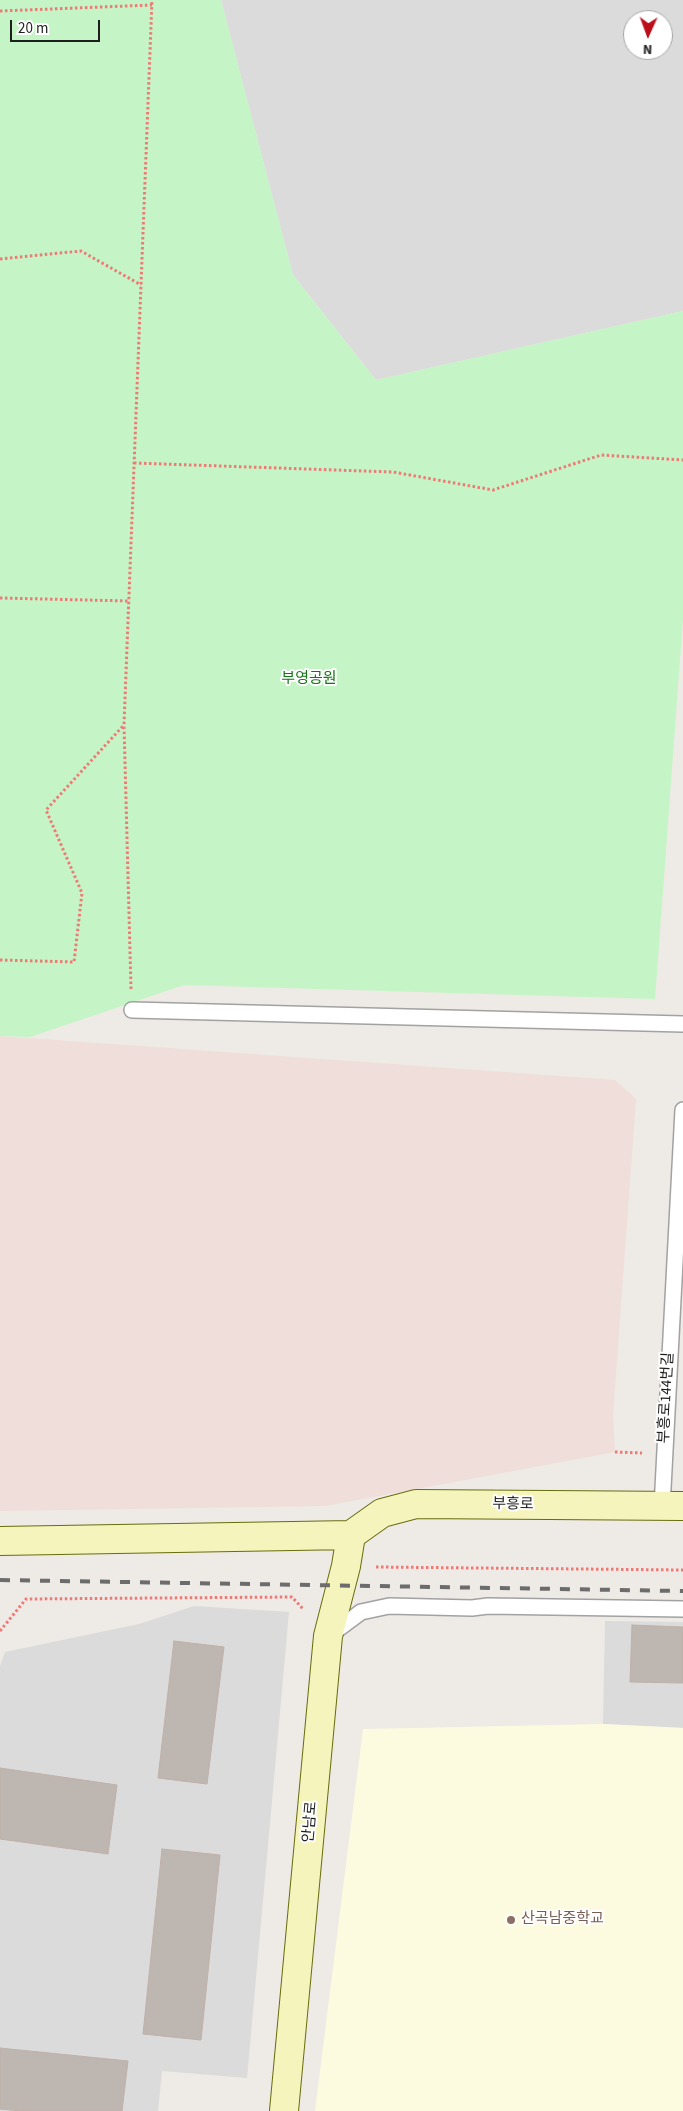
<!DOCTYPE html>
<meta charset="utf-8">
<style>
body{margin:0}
#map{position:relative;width:683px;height:2111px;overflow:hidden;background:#eeeae5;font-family:"Source Sans 3",sans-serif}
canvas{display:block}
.north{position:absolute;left:623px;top:10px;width:50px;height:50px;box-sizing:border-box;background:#fff;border:1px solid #a5a5a5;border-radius:50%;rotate:182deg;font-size:14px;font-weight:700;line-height:20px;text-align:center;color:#1e1e1e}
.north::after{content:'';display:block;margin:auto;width:18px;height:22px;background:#bd0f19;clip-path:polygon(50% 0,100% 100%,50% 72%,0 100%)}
.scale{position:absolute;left:10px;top:20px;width:90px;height:22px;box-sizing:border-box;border:2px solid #1e1e1e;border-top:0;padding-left:6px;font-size:15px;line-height:18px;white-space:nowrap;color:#1e1e1e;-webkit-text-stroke:4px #fff;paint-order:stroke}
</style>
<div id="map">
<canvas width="683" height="2111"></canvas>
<div class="north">N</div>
<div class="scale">20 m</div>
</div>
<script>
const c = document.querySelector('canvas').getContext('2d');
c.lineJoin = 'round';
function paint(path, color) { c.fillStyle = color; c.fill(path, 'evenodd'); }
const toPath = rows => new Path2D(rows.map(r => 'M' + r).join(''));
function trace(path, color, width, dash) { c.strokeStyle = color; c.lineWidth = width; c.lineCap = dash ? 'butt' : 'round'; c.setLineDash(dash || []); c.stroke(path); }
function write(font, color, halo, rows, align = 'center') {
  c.font = font + ' "Source Sans 3","Noto Sans KR",sans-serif'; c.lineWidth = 4; c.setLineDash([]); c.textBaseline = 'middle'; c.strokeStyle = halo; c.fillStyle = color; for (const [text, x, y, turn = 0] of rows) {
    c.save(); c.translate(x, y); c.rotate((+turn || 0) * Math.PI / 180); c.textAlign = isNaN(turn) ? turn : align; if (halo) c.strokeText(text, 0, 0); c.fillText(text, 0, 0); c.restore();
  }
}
const residential = toPath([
 [221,0,683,0,683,311,376,380,293,275],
 [633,20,663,20,663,50,633,50],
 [194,1606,289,1612,247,2078,162,2071,158,2111,0,2111,0,1666,5,1652,139,1624],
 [605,1621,683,1622,683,1728,603,1724]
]);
const education = toPath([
 [603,1724,683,1728,683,2111,315,2111,363,1729]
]);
const military = toPath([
 [0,1036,615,1080,636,1099,613,1414,615,1452,325,1506,0,1511]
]);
const park = toPath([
 [0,0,221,0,293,275,376,380,683,311,683,619,655,999,184,985,30,1037,0,1036]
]);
const building = toPath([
 [632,1625,683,1627,683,1683,630,1682,632,1625],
 [174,1641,224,1647,207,1784,158,1778,174,1641],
 [0,1768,117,1785,108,1854,0,1839,0,1768],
 [162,1849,220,1855,201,2040,143,2034,162,1849],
 [0,2048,128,2061,122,2111,21,2111,0,2109,0,2048]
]);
const path = toPath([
 [0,11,152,5],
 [0,259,81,251,141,285],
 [134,463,393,472,493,490,601,455,683,460],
 [0,598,129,601],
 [0,960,74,962,82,893,46,810,123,726],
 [131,989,124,725,152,0],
 [615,1452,642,1453],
 [376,1567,683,1570],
 [0,1631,26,1599,292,1597,304,1610]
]);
const lane = toPath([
 [132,1010,683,1024],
 [662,1507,683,1110],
 [330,1635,361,1612,389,1606,472,1608,488,1606,683,1609]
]);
const secondary = toPath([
 [351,1535,382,1513,416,1504,683,1506],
 [0,1541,351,1535],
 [284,2111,328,1636,346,1566,351,1535]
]);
const rail = toPath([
 [0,1580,683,1591]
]);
const markers = [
 [511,1920,5,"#8d6e63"]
];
const parkNames = [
 ["부영공원",309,680]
];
const streetNames = [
 ["부흥로144번길",667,1398,-87],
 ["부흥로",513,1505,1],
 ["안남로",311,1822,-85]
];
const educationNames = [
 ["산곡남중학교",521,1920]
];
paint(residential, '#dcdbdb');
paint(education, '#fcfbdf');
paint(military, '#efded9');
paint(park, '#c5f5c6');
paint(building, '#beb6b1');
trace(building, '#bfb1a8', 1);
trace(lane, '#a2a2a2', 18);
trace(secondary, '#686d0d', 30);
trace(path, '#ef7a75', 3, [2.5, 2.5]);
trace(lane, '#fff', 15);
trace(secondary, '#f5f4bc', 28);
trace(rail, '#6c6c6c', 4, [10, 10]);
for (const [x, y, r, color] of markers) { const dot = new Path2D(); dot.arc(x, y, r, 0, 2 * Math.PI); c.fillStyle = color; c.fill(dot); trace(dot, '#fff', 2); }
write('15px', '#147416', '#fff', parkNames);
write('15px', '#1e1e1e', '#fff', streetNames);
write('15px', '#785e54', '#fff', educationNames, 'left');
</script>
